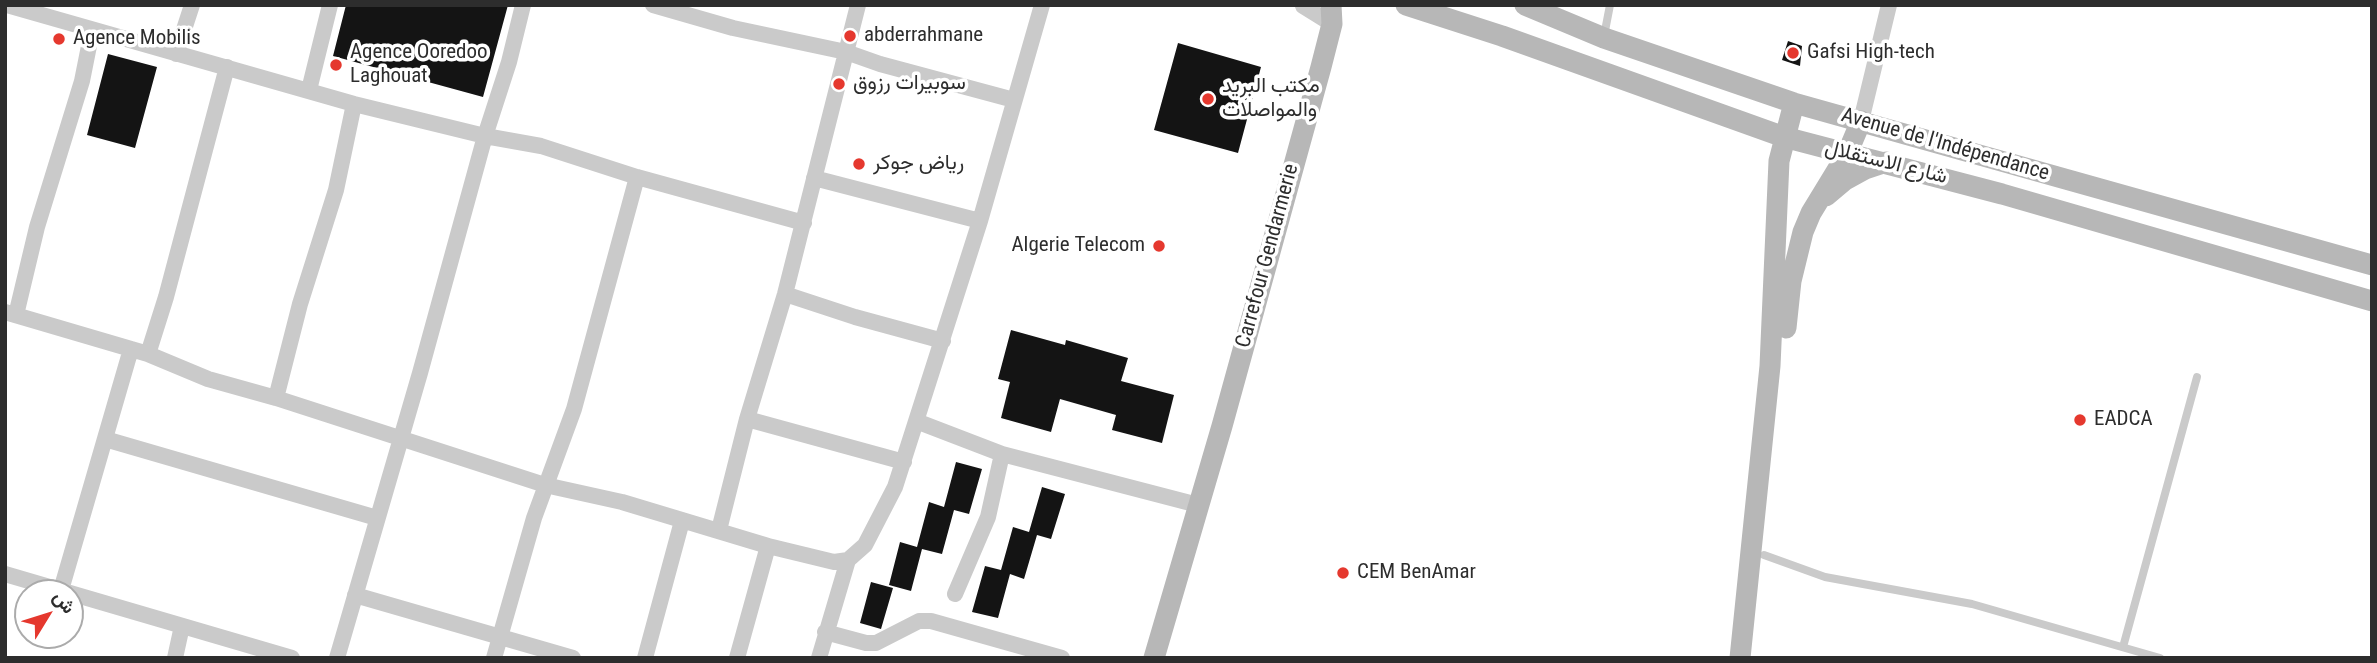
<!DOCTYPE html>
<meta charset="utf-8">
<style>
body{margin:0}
#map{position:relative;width:2377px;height:663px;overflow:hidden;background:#fff;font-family:"Roboto Condensed",Vazirmatn,sans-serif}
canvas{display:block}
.frame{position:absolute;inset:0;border:7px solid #2d2d2d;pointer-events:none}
.north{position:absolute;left:14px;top:579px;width:70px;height:70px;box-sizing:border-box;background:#fff;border:2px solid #ababab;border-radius:50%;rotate:52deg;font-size:19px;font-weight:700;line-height:28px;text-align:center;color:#2d2d2d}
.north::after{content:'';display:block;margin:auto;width:24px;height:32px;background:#e5382e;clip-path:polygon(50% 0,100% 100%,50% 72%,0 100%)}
</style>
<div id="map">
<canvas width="2377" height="663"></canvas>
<div class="frame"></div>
<div class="north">ش</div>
</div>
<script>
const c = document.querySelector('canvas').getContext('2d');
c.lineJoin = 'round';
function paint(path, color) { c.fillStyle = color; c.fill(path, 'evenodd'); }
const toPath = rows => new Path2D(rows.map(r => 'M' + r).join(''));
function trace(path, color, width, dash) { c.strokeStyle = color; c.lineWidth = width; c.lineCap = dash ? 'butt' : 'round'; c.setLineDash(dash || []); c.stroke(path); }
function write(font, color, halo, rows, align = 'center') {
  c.font = font + ' "Roboto Condensed",Vazirmatn,sans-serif'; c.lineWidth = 7; c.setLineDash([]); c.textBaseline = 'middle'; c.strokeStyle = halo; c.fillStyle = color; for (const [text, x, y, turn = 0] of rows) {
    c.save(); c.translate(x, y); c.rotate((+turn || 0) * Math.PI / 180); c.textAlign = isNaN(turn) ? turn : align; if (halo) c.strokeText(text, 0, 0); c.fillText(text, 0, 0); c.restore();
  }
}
const building = toPath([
 [346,5,508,5,483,97,333,56],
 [1788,41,1802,46,1800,66,1782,60],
 [1178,43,1261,67,1238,153,1154,130],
 [108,54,157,67,135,148,87,135],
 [1011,330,1065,345,1066,340,1128,358,1121,381,1174,395,1162,443,1112,430,1116,415,1060,399,1051,432,1001,418,1010,382,998,379],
 [956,462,982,469,969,514,954,510,942,554,922,549,911,591,889,585,900,542,917,547,929,502,944,507],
 [1042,487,1065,494,1051,539,1037,535,1024,579,1010,574,998,618,972,612,985,566,1001,570,1013,527,1029,532],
 [871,582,893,588,881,629,860,623]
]);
const lane = toPath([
 [1604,36,1610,5],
 [1764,555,1825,577,1972,604,2160,658],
 [2123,647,2197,377]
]);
const street = toPath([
 [7,5,354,104,485,136,541,146,637,177,804,223],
 [653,5,733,28,846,52,880,64,1014,100],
 [1303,6,1332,24],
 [176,54,192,5],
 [309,90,330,5],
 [1861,121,1889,5],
 [814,178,980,221],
 [785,294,855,317,943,341],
 [5,312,148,354,208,379,276,398,545,485,622,502,768,546],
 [16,315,37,227,82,81,92,31],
 [148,354,166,297,227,67],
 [276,398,300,304,336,190,354,104],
 [747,419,904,462],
 [916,421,1002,454,1198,505],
 [105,439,377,518],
 [719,530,747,419,785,294,858,5],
 [5,574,292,658],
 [61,590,131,349],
 [955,594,988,517,1002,454],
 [355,595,573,658],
 [825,632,866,643,876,643,919,621,931,621,1062,658],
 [175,658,182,626],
 [337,658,420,373,485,136,509,62,523,5],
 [494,658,534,518,574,409,637,177],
 [645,658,682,521],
 [737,658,768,546,834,562,848,560,865,545,895,487,980,221,1042,5],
 [819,658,848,560]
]);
const secondary = toPath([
 [1406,5,1502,36,1784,137,2002,194,2372,301],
 [1525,5,1604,38,1794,103,2372,265],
 [1826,196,1845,180,1865,169,1886,162],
 [1786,328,1791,281,1803,232,1811,213,1847,154,1861,121],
 [1154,658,1222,426,1321,67,1332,24,1331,5],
 [1740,658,1770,366,1779,161,1794,103]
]);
const markers = [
 [850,36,7,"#e5382e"],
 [59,39,7,"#e5382e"],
 [1793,53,7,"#e5382e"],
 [336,65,7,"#e5382e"],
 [839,84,7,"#e5382e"],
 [1208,99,7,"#e5382e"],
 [859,164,7,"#e5382e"],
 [1159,246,7,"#e5382e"],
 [2080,420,7,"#e5382e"],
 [1343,573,7,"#e5382e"]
];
const poiNames = [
 ["abderrahmane",864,36],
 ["Agence Mobilis",73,39],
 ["Agence Ooredoo",350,53],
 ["Laghouat",350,77],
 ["Gafsi High-tech",1807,53],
 ["سوبيرات رزوق",853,84],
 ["مكتب البريد",1222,87],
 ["والمواصلات",1222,111],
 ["رياض جوكر",873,164],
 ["Algerie Telecom",1145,246,"right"],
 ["EADCA",2094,420],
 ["CEM BenAmar",1357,573]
];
const streetNames = [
 ["Avenue de l'Indépendance",1945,145,16],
 ["شارع الاستقلال",1886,163,14],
 ["Carrefour Gendarmerie",1268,256,-75]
];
paint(building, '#141414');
trace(lane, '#cacaca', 8);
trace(street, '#cacaca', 16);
trace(secondary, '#b7b7b7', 21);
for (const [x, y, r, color] of markers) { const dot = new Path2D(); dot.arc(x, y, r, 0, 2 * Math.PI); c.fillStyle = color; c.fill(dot); trace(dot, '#fff', 2.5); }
write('21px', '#2d2d2d', '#fff', poiNames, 'left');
write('21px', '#2d2d2d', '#fff', streetNames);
</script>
